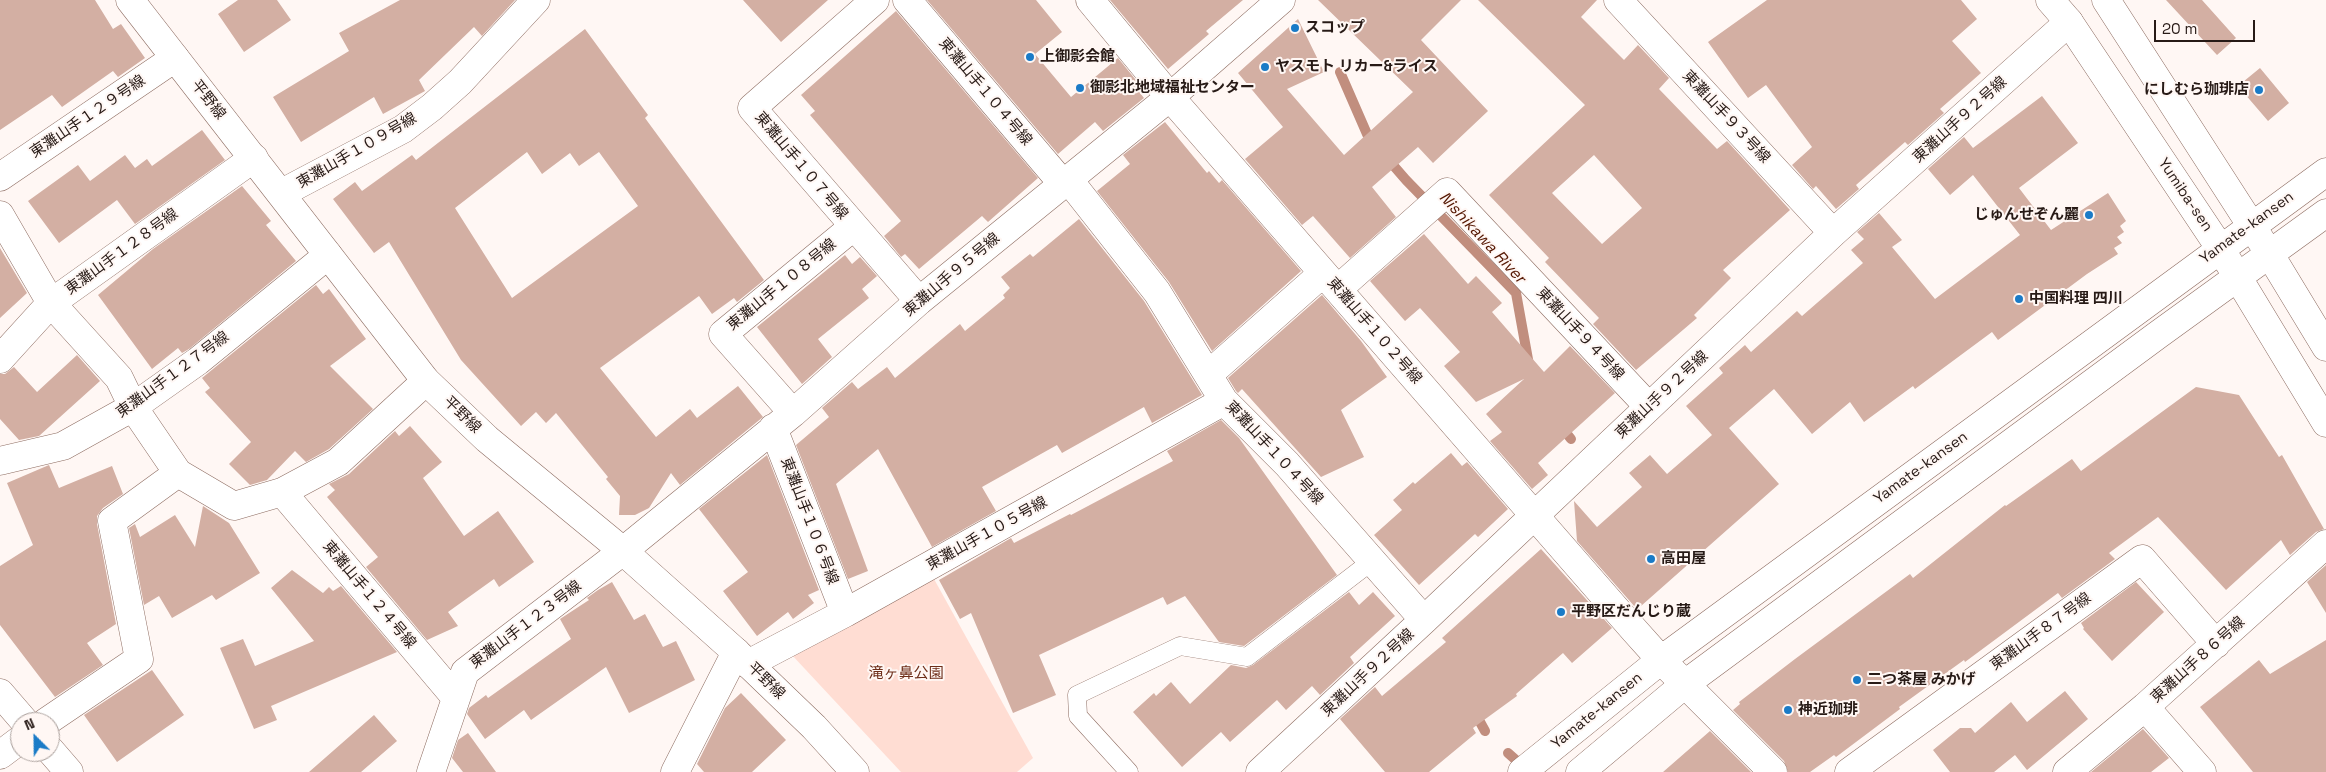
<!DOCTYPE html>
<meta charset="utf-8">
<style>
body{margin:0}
#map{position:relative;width:2326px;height:772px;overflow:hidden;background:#fff7f4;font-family:"Space Grotesk",sans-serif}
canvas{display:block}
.north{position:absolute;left:10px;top:712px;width:50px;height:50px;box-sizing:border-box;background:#fff7f4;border:1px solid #a99f9b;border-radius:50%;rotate:337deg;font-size:14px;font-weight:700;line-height:20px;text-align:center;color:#271a16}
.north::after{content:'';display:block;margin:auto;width:18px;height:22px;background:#1a7bc7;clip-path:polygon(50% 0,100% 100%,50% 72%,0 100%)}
.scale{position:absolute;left:2154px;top:20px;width:101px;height:22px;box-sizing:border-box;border:2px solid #271a16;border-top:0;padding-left:6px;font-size:15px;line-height:18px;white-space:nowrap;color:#271a16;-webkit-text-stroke:4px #fff7f4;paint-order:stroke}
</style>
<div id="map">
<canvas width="2326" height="772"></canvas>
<div class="north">N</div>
<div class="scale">20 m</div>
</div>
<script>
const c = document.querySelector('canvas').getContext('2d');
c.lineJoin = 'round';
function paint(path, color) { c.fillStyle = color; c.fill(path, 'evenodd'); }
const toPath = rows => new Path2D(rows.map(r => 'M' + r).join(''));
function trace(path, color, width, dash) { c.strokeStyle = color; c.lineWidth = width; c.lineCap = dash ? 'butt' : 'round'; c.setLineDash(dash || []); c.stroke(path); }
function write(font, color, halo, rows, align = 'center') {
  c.font = font + ' "Space Grotesk","Noto Sans JP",sans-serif'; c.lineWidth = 4; c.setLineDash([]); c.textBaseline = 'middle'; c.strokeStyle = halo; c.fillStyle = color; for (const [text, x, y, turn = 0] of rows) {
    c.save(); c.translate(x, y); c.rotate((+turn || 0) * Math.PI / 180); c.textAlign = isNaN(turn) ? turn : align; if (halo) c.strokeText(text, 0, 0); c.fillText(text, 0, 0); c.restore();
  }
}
const green = toPath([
 [934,579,1033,758,1017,772,901,772,791,654]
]);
const stream = toPath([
 [1340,72,1367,134,1375,145],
 [1386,157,1406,180,1516,293,1529,365],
 [1560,425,1571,439],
 [1474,711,1485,731],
 [1508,753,1526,769]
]);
const building = toPath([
 [0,0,95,0,113,29,121,24,145,58,118,77,113,71,62,107,52,95,0,130],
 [238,0,277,0,291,20,244,52,218,14],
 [400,0,515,0,482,36,474,27,419,80,425,91,383,114,374,97,301,142,273,97,349,51,339,33],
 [743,0,828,0,781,42],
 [927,0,1036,0,1062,32,1035,54,1071,97,1118,58,1144,90,1140,93,1144,98,1103,131,1095,122,1058,154],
 [1110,0,1243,0,1206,31,1209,34,1168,69],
 [1318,0,1461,0,1421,40,1488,111,1433,163,1418,147,1372,187,1396,217,1350,258,1313,216,1302,225,1245,159,1283,127,1238,73,1298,19,1324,72,1287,89,1344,155,1413,92],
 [1478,0,1597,0,1581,17,1624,60,1638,45,1669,78,1659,89,1717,149,1727,141,1790,210,1723,270,1731,278,1694,315,1697,318,1636,370,1593,324,1599,318,1545,262,1549,258,1489,195,1585,105],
 [1594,155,1642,208,1602,244,1552,193],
 [1767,0,1961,0,1977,19,1952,41,1981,73,1940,109,1944,113,1908,145,1905,142,1856,185,1859,189,1836,209,1816,186,1813,189,1792,165,1812,147,1766,85,1748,98,1708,42],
 [2166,0,2202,0,2236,38,2217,55],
 [896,11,1038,178,988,222,982,216,919,269,905,254,901,257,884,236,901,221,810,115,815,111,801,95],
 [585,29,648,115,645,118,764,280,737,302,734,298,712,314,699,296,600,368,656,437,690,409,697,418,738,386,763,417,680,485,671,473,649,508,635,515,619,515,620,496,606,479,608,477,556,413,546,423,536,412,521,426,461,360,389,242,374,253,333,199,355,182,362,191,412,155,416,160],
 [527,152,542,174,570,153,579,166,599,152,638,206,512,298,455,208],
 [2260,68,2289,103,2268,121,2238,86],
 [2042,96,2078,143,2019,188,2051,230,2108,193,2126,221,2120,226,2124,232,2117,237,2122,243,2114,248,2118,254,2087,274,1998,340,1992,332,1915,389,1913,386,1864,422,1850,402,1812,434,1774,389,1729,428,1779,484,1641,606,1639,604,1635,607,1577,541,1574,501,1597,527,1642,487,1629,473,1650,455,1667,474,1712,435,1686,406,1723,373,1719,368,1745,345,1751,352,1797,311,1802,316,1863,263,1851,250,1864,239,1857,232,1879,213,1902,240,1892,247,1935,299,2020,235,1973,175,1950,195,1928,169,1964,137,1973,148],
 [1165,122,1207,173,1209,171,1219,183,1222,180,1301,271,1212,351,1169,282,1097,191,1130,164,1123,155],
 [202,130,225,160,135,224,117,200,59,243,28,201,78,165,90,181,125,155,135,168,147,159,152,166],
 [242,186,271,221,266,225,296,261,189,349,182,353,178,348,152,369,98,295,153,249],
 [1079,219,1144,301,1202,395,1152,423,1144,407,1062,453,1057,445,982,487,996,511,932,547,878,449,836,484,868,571,848,579,796,445,829,417,822,408,852,382,858,389,887,367,895,378,960,324,965,331,1005,298,1003,295,1010,288,1001,277,1030,254,1033,257],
 [1424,234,1468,284,1476,276,1502,303,1492,312,1544,372,1570,346,1615,393,1538,463,1548,475,1532,489,1490,441,1502,432,1486,414,1524,379,1476,402,1444,366,1460,352,1420,308,1405,321,1370,281],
 [0,248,27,293,0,318],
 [845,255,852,264,860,257,877,276,862,289,869,298,818,339,832,357,802,384,757,327],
 [316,285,323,294,329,289,366,339,330,366,373,409,329,449,306,462,295,451,267,480,250,485,229,464,251,442,205,392,210,388,202,378],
 [1322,295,1361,341,1387,377,1341,410,1364,457,1321,477,1242,389,1238,393,1236,391,1228,378],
 [77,355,100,381,39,436,19,440,0,419,0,374,5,374,14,367,37,392],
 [2196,387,2239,395,2279,457,2282,455,2324,529,2316,532,2290,555,2281,540,2226,590,2158,517,2109,553,2115,559,2062,598,2058,593,1965,662,1964,660,1899,707,1900,709,1836,757,1834,755,1810,772,1788,772,1784,761,1733,710,1740,704,1739,702,1795,659,1910,574,1913,578,2005,505,2006,506,2072,459,2081,471],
 [1221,420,1239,438,1337,575,1244,646,1219,642,1185,596,1167,605,1163,597,1039,655,1056,695,1013,713,971,613,960,619,939,580,1011,538,1014,543,1070,514,1071,515,1173,461,1167,451],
 [410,426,442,462,423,478,464,536,498,511,534,562,499,587,494,579,448,612,458,626,427,640,366,567,378,557,327,497,335,490,329,484,349,474,395,431,399,436],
 [1451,453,1462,466,1467,462,1508,509,1478,537,1475,534,1419,585,1374,535,1402,510,1393,500,1413,482,1415,484],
 [767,455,819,590,808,595,814,603,793,619,788,612,757,636,723,591,748,572,699,509],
 [49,465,59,488,112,466,123,494,103,508,97,516,97,524,116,624,87,643,103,665,55,697,0,625,0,566,33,545,7,483],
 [203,506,229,523,260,573,216,600,212,595,172,618,159,596,144,605,129,528,135,524,140,537,175,515,195,547],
 [1541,549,1612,628,1572,663,1563,653,1516,694,1517,696,1473,728,1476,733,1429,772,1385,772,1340,719,1375,687,1382,696,1446,642,1442,638],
 [2326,565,2326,613,2307,582],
 [292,570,323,593,329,587,333,591,341,586,397,652,271,706,277,720,254,729,220,648,243,639,255,666,314,641,271,588],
 [612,582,634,620,645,614,663,647,676,641,695,680,629,713,606,667,531,720,524,710,485,739,467,714,469,708,486,695,488,698,571,639,560,619,589,600,587,598,598,590],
 [2136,582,2164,612,2112,661,2083,629,2084,628,2081,623],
 [1349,592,1359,605,1373,592,1395,616,1350,657,1354,663,1320,695,1312,686,1286,710,1277,700,1230,742,1221,732,1182,767,1133,712,1154,693,1156,696,1171,682,1190,704,1231,665,1246,668,1253,665],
 [2326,640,2326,772,2253,772,2200,707,2259,660,2270,674],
 [152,670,184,715,117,762,84,715],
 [2065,691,2088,719,2027,770,2015,755,1994,772,1950,772,1933,750,1960,728,1971,728,1975,733,2011,702,2027,722],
 [741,693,786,740,752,772,704,772,697,764,725,708],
 [374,715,397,741,361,772,309,772],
 [2143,729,2169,758,2151,772,2091,772],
 [1710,731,1751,772,1663,772],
 [468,733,496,772,463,772,452,758,458,740]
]);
const service = toPath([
 [1129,772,1078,716,1077,695,1180,646,1247,657,1372,561]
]);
const minor = toPath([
 [875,0,752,108,919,301],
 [907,0,1063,184],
 [1090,0,1170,97,1635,631,1661,660,1773,772],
 [1618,0,1833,233],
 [0,177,175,58],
 [1068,179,1157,292,1224,401,1287,464,1424,620],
 [282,193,403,129,432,107,460,82,536,0],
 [0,215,51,303,119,378,133,407,178,473,234,506,282,492,338,462,426,381],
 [1338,289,1447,192,1649,407],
 [0,359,51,303,254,158],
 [1209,374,1323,273],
 [793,413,723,334,853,227],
 [773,428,845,613],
 [0,461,63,446,133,407,198,361,328,255],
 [282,492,456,698],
 [748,664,845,613,1224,401],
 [0,693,25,722],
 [2145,707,2202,772],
 [46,722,139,659,112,521,178,473],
 [50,750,69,772],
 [0,755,20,740],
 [431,772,465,672,623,551,793,413,919,301,1170,97,1281,0],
 [675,772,736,652],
 [1260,772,1424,620,1833,233,2069,22],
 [1849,772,2142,559,2216,644],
 [2067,772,2145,707,2326,544]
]);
const tertiary = toPath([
 [130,0,426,381,487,439,623,551,736,652,814,727,855,772],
 [2050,0,2069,22,2220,248,2326,423],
 [2106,0,2269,253,2326,347],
 [1522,772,1661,660,2326,172],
 [1580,772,1685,684,2159,334,2326,213]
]);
const markers = [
 [1295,28,5,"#1a7bc7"],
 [1030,57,5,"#1a7bc7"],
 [1265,67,5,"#1a7bc7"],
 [1080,88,5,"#1a7bc7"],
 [2259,90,5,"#1a7bc7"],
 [2089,215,5,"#1a7bc7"],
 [2019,299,5,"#1a7bc7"],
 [1651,559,5,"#1a7bc7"],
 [1561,612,5,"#1a7bc7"],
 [1857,680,5,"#1a7bc7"],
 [1788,710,5,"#1a7bc7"]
];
const poiNames = [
 ["スコップ",1305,28],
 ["上御影会館",1040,57],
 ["ヤスモト リカー&ライス",1275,67],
 ["御影北地域福祉センター",1090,88],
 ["にしむら珈琲店",2249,90,"right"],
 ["じゅんせぞん麗",2079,215,"right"],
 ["中国料理 四川",2029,299],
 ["高田屋",1661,559],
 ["平野区だんじり蔵",1571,612],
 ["二つ茶屋 みかげ",1867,680],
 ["神近珈琲",1798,710]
];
const streetNames = [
 ["東灘山手１０４号線",985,92,50],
 ["平野線",208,100,52],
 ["東灘山手１２９号線",88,117,-34],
 ["東灘山手９３号線",1726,117,47],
 ["東灘山手９２号線",1960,120,-42],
 ["東灘山手１０９号線",357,151,-30],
 ["東灘山手１０７号線",801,166,50],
 ["Yumiba-sen",2185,195,56],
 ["Yamate-kansen",2247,228,-36],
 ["東灘山手１２８号線",122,252,-36],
 ["東灘山手９５号線",952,275,-40],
 ["東灘山手１０８号線",782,285,-39],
 ["東灘山手１０２号線",1374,331,49],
 ["東灘山手９４号線",1580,334,47],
 ["東灘山手１２７号線",173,375,-36],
 ["東灘山手９２号線",1662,395,-43],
 ["平野線",462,415,44],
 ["東灘山手１０４号線",1274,453,47],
 ["Yamate-kansen",1921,468,-36],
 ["東灘山手１０６号線",809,521,69],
 ["東灘山手１０５号線",987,534,-29],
 ["東灘山手１２４号線",369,595,50],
 ["東灘山手１２３号線",526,625,-37],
 ["東灘山手８７号線",2041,632,-36],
 ["東灘山手８６号線",2198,660,-42],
 ["東灘山手９２号線",1368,673,-43],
 ["平野線",766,681,44],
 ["Yamate-kansen",1597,711,-39]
];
const parkNames = [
 ["滝ヶ鼻公園",906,674]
];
const waterNames = [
 ["Nishikawa River",1482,238,47]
];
paint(green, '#ffddd3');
trace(stream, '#c18e7e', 10);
paint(building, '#d3afa3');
trace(service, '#8d6c61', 19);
trace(minor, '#8d6c61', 29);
trace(tertiary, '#8d6c61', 29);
trace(service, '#fff', 18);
trace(minor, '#fff', 28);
trace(tertiary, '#fff', 28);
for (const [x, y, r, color] of markers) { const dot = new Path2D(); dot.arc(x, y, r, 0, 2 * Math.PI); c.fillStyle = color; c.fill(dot); trace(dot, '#fff7f4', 2); }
write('bold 15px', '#271a16', '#fff7f4', poiNames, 'left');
write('15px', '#271a16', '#fff7f4', streetNames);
write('15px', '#6e2e19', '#fff7f4', parkNames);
write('italic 16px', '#541601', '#fff7f4', waterNames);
</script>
